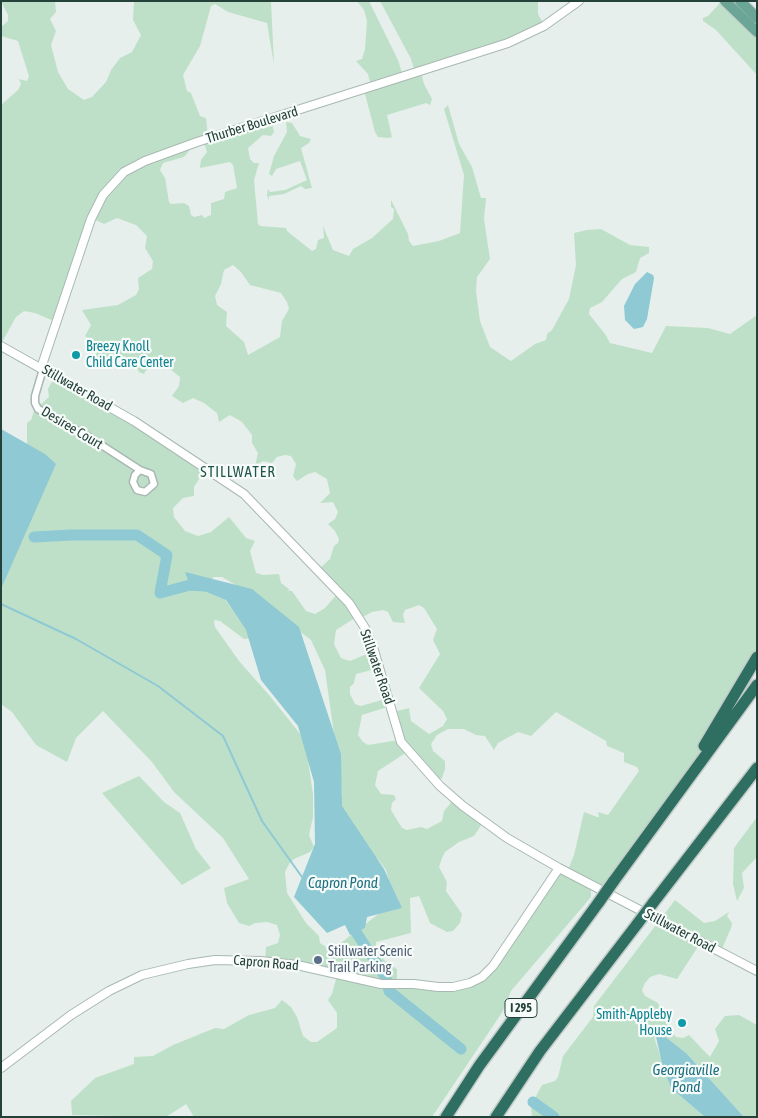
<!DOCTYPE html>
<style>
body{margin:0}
#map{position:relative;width:758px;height:1118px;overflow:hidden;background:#e6efeb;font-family:"Asap Condensed",sans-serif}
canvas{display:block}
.frame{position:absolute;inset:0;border:2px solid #24423a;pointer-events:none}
</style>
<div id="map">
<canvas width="758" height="1118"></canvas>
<div class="frame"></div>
</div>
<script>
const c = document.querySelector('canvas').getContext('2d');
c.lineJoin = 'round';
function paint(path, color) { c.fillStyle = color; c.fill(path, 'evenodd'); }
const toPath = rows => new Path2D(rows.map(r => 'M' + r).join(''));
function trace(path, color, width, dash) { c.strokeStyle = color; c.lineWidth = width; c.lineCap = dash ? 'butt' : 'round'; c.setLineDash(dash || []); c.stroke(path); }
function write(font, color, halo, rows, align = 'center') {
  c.font = font + ' "Asap Condensed",sans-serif'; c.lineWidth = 4.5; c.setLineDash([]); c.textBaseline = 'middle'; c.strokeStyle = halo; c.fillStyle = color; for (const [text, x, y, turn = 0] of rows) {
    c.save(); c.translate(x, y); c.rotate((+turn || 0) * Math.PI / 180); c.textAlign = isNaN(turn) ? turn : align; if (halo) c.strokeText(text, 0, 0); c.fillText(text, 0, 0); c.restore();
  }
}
const green = toPath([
 [1,1,55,1,56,12,50,19,56,31,51,45,58,72,68,89,84,100,92,97,106,82,111,70,120,58,132,52,141,35,133,20,134,1,271,1,274,65,267,23,228,12,215,4,211,6,200,46,183,75,187,91,191,93,200,116,206,118,208,137,271,119,274,132,271,136,263,135,248,148,250,159,254,163,259,163,254,180,258,224,260,226,286,228,287,231,312,251,316,249,318,240,324,238,323,226,333,250,349,256,353,249,372,238,393,219,394,209,391,207,391,200,408,234,409,241,413,246,439,241,460,233,464,175,444,109,448,105,459,144,472,167,481,198,486,198,484,219,490,259,477,277,476,291,480,321,490,347,511,361,535,344,546,340,547,334,552,330,569,299,576,265,574,233,587,230,601,229,630,245,649,247,649,253,640,258,636,272,622,279,602,302,590,308,589,314,605,334,610,343,652,353,666,326,708,328,730,334,757,315,757,657,678,788,607,890,591,885,591,897,511,991,503,1011,432,1117,194,1117,186,1104,166,1117,72,1115,71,1101,95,1078,134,1064,134,1057,153,1056,173,1045,215,1028,224,1029,249,1015,275,1008,282,1000,291,1007,297,1017,303,1036,311,1042,317,1042,337,1028,337,1013,328,1000,332,994,336,979,307,969,265,963,266,947,278,943,280,935,277,925,267,922,255,923,249,926,239,923,227,903,224,888,249,879,223,838,174,792,152,762,103,711,76,738,67,762,36,745,12,712,1,704,1,585,27,449,27,423,31,420,38,399,39,406,49,397,48,389,55,376,206,468,194,487,194,496,183,498,173,508,174,517,185,531,198,536,211,532,229,517,246,538,255,541,250,551,256,573,263,575,279,574,281,583,290,590,287,591,292,591,306,611,315,614,325,608,339,592,318,570,330,559,334,546,338,543,339,539,335,531,328,524,335,519,338,512,333,502,320,503,330,493,327,479,315,472,308,474,297,481,293,476,296,464,291,456,285,455,277,457,272,463,263,461,255,466,258,453,252,443,252,435,242,422,230,415,219,422,217,413,204,403,193,398,183,403,172,396,179,386,180,377,161,362,151,362,144,374,139,372,133,361,120,355,114,354,105,363,96,362,94,359,99,347,85,336,91,325,82,310,118,305,136,295,139,289,138,278,152,269,153,261,145,248,147,236,136,225,117,218,104,224,91,218,56,322,35,313,24,311,16,317,1,344,1,105,18,90,21,84,19,79,27,81,29,76,18,41,1,36,1,27,8,21,8,15],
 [203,140,207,152,201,160,200,168,230,162,233,165,237,188,225,192,224,199,211,203,211,215,204,218,202,215,194,217,191,215,189,206,184,203,171,204,169,202,165,178,160,170,163,163,184,157,189,151,187,145],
 [233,265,241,272,250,285,281,293,287,302,289,309,282,321,280,337,248,355,244,342,226,326,227,312,217,305,215,296,221,284,224,270],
 [213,577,222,577,242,589,311,640,325,670,342,791,337,827,377,858,386,870,390,883,398,899,333,949,329,949,320,943,319,936,306,923,287,893,285,872,289,864,294,859,310,852,314,847,309,835,313,817,313,794,305,740,269,695,239,661,215,627,214,620,220,621,244,639,252,638,212,581],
 [419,605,424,608,437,629,433,640,440,654,419,688,443,711,447,719,443,726,429,734,411,721,409,708,393,712,399,740,368,745,363,742,358,735,362,715,391,706,389,698,361,706,355,704,350,694,350,687,354,683,356,674,379,668,374,651,350,661,341,658,334,644,336,630,358,616,361,618,372,612,383,610,388,612,393,622,405,623,403,615,405,610],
 [556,712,606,741,607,746,624,753,624,762,637,767,639,771,608,815,598,812,599,817,597,817,584,812,574,855,568,870,562,871,481,976,448,986,397,983,397,969,385,961,376,949,376,942,411,933,410,898,419,896,430,923,447,932,453,931,460,923,462,914,446,891,447,882,439,867,442,858,445,852,459,842,474,836,484,821,454,799,444,811,442,821,427,829,421,827,407,830,402,828,391,810,392,803,396,799,394,795,381,794,375,785,378,771,407,752,436,781,442,778,445,769,445,761,433,751,431,744,437,735,448,729,464,729,476,735,485,736,494,750,498,743,518,732,531,736],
 [357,1,369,1,398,60,403,76,415,72,411,59,380,1,538,1,538,14,544,25,421,72,424,84,432,99,430,105,426,103,387,115,392,137,388,138,378,137,375,132,364,90,371,86,368,74,356,61,362,59,365,49,367,21,364,10],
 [720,3,757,39,757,75,716,30,703,21,703,18,708,16],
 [286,122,292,123,300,136,311,139,309,143,301,148,312,188,305,189,301,186,284,194,269,196,269,200,267,195,268,189,270,192,285,190,307,180,300,161,276,169,272,176,269,174,274,156,287,132],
 [139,776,164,802,180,813,196,849,211,868,182,885,102,793],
 [757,817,757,857,742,873,744,888,737,901,733,884,734,848],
 [675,900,704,923,715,921,729,912,727,916,732,923,731,928,721,951,701,942,677,979,659,974,650,977,645,983,642,990,645,996,658,1003,661,1010,671,1014,667,1018,667,1025,676,1037,683,1038,689,1035,710,1057,719,1041,715,1029,725,1016,739,1015,757,1025,757,1117,744,1117,687,1054,654,1037,671,1088,705,1117,532,1117,531,1105,542,1085,555,1081,558,1077,563,1056,593,1017,594,1006]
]);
const water = toPath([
 [647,272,653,275,654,278,647,319,643,327,634,329,625,320,624,306,635,284],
 [1,429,45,454,56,464,1,589],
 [185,572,252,589,299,627,341,754,342,806,384,869,402,908,367,917,365,928,350,935,345,925,327,933,294,897,315,844,314,782,298,726,261,680,246,630,226,600,190,585],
 [654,1028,687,1054,744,1117,705,1117,671,1088,662,1063]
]);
const stream = toPath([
 [1,604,76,639,158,686,223,736,262,821,302,877]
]);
const river = toPath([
 [34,537,72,535,137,535,167,555,160,593,190,585,204,586],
 [352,919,356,932,386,978,389,991,461,1049],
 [533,1102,554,1117]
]);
const minor = toPath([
 [43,369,35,396,35,403,38,409,89,437,140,470,151,474,154,484,145,492,137,490,133,482,135,475,140,470]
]);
const tertiary = toPath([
 [1,346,134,421,244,494,349,603,365,628,373,647,401,742,440,786,463,806,507,838,559,868,757,971],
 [41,368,91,219,103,195,124,172,145,161,197,142,508,43,544,26,579,1],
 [1,1068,71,1015,109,991,142,975,188,964,215,960,261,961,297,965,381,984,414,984,438,987,453,987,470,983,482,977,493,966,559,868]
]);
const primary = toPath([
 [725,1,757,32],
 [740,1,757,18]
]);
const motorway = toPath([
 [704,746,757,657],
 [613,882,757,685],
 [653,903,757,768],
 [446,1117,479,1066,599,902],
 [496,1117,540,1051,638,923]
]);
const motorwayBridge = toPath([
 [599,902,613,882],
 [638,923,653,903]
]);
const markers = [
 [76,355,5,"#0f9aa8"],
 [318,960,5,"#5c6f8a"],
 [682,1023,5,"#0f9aa8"]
];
const shields = [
 [521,1008,32]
];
const shieldNames = [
 ["I 295",521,1008]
];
const streetNames = [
 ["Thurber Boulevard",252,125,-17],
 ["Stillwater Road",77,388,30],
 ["Desiree Court",72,428,31],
 ["Stillwater Road",377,667,71],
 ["Stillwater Road",680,931,28],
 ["Capron Road",266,963,5]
];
const cultureNames = [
 ["Breezy Knoll",86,347],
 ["Child Care Center",86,363],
 ["Smith-Appleby",672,1015,"right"],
 ["House",672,1031,"right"]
];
const serviceNames = [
 ["Stillwater Scenic",328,952],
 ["Trail Parking",328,968]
];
const neighbourhoodNames = [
 ["STILLWATER",238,472]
];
const waterNames = [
 ["Capron Pond",343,883],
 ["Georgiaville",686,1070],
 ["Pond",686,1087]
];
paint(green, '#bfe0c8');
paint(water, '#8ec9d4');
trace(stream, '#8ec9d4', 2);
trace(river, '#8ec9d4', 11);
trace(minor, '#a8b8b2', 9);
trace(tertiary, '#a8b8b2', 10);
trace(primary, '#c2cac8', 12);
trace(motorway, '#c2cac8', 14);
trace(minor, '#fff', 6);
trace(tertiary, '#fff', 8);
trace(primary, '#6aa596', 10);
trace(motorway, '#2f6f62', 11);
trace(motorwayBridge, '#c2cac8', 14, []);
trace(motorwayBridge, '#2f6f62', 11);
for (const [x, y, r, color] of markers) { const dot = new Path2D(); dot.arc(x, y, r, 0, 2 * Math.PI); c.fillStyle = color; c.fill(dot); trace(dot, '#f7fbf9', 2); }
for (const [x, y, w] of shields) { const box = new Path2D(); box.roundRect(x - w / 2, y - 9.5, w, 19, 4); c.fillStyle = '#f7fbf9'; c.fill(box); trace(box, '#24423a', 1); }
write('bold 12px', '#24423a', null, shieldNames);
write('14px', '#24423a', '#f7fbf9', streetNames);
write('14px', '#0d838f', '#f7fbf9', cultureNames, 'left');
write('14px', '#4e5e75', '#f7fbf9', serviceNames, 'left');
c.letterSpacing = '1px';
write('15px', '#1f5548', '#f7fbf9', neighbourhoodNames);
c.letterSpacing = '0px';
write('italic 15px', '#1c6f80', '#f7fbf9', waterNames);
</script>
